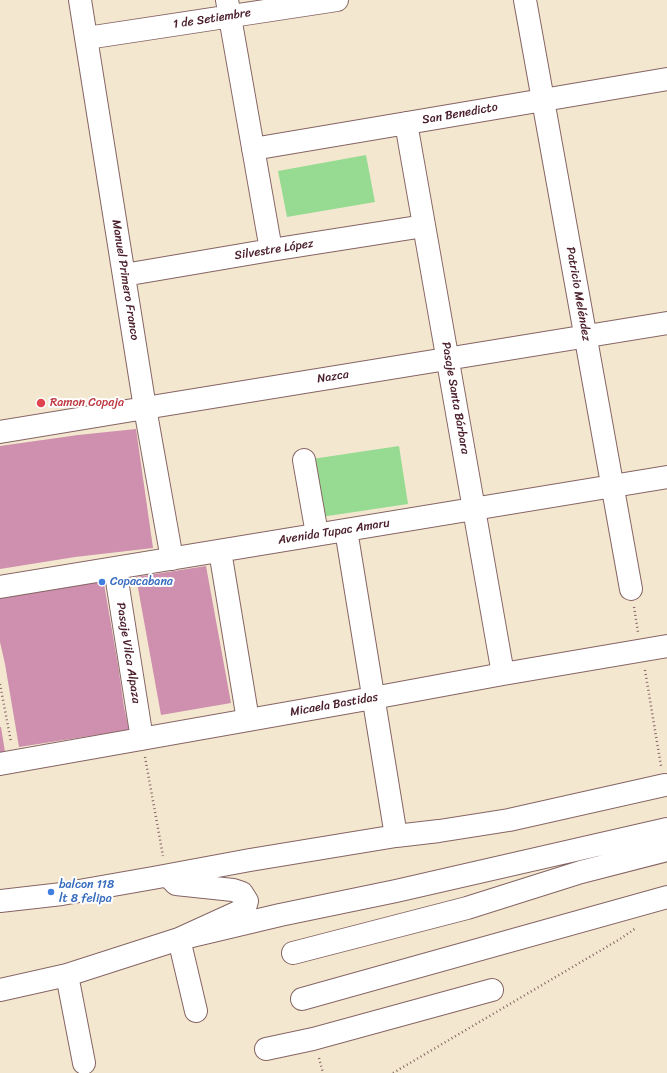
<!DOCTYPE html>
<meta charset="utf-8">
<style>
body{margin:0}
canvas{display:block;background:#f3e7cf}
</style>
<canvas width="667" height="1073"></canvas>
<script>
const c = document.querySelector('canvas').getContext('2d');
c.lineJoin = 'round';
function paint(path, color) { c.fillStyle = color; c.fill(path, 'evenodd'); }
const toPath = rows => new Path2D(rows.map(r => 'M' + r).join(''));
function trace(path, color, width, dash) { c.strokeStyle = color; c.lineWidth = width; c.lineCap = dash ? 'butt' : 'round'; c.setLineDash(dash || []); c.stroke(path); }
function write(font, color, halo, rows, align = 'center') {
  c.font = font + ' Sriracha,sans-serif'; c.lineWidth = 4; c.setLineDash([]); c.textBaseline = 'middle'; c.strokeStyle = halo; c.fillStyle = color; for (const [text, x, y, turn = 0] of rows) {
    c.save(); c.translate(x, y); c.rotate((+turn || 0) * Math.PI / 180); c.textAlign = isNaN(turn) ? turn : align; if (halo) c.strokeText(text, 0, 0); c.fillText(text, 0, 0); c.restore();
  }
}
const green = toPath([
 [366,155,375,202,287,217,278,171],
 [399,446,408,504,321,517,312,459]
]);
const building = toPath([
 [136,429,153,548,75,557,0,569,0,446,78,435],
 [206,566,231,703,161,715,136,577],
 [103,578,118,665,124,707,129,730,19,747,5,664,0,642,0,595],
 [0,727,1,727,5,752,0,753]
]);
const path = toPath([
 [634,607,638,632],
 [645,670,661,766],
 [0,684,11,742],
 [145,757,163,856],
 [319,1058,323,1073],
 [393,1073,620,939,636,928]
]);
const minor = toPath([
 [80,0,145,408,172,559],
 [227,0,271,250],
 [525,0,631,589],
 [87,38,337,0],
 [406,123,503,674],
 [253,149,667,79],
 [124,275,271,250,424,226],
 [0,432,145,408,667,323],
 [304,460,317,534],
 [346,530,396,836],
 [220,551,248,720],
 [115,568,142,739],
 [0,587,667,477],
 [0,764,373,698,503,674,667,646],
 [168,876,176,884,233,890,242,893,247,901,245,908,236,913,179,939,196,1011],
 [0,901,62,894,153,878,250,860,396,836,439,831,509,820,665,785],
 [293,953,467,908,581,872,667,850],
 [67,975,84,1063],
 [0,990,67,975,179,939,280,915,396,891,667,829],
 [302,999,667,897],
 [266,1049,313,1039,492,990]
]);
const markers = [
 [41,403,5,"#e0444e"],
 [102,582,4,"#3f7fe0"],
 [51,892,4,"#3f7fe0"]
];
const streetNames = [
 ["1 de Setiembre",212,19,-9],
 ["San Benedicto",460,114,-10],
 ["Silvestre López",274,250,-9],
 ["Manuel Primero Franco",125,280,81],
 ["Patricio Meléndez",578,294,80],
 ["Nazca",333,377,-9],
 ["Pasaje Santa Bárbara",455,398,80],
 ["Avenida Tupac Amaru",334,532,-9],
 ["Pasaje Vilca Alpaza",128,653,81],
 ["Micaela Bastidas",334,705,-10]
];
const healthNames = [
 ["Ramon Copaja",50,403]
];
const shopNames = [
 ["Copacabana",110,582],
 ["balcon 118",59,885],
 ["lt 8 felipa",59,899]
];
paint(green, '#97db93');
paint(building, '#ce90ae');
trace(minor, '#856564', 24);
trace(path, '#856564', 2.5, [1, 3]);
trace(minor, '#fff', 22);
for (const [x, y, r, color] of markers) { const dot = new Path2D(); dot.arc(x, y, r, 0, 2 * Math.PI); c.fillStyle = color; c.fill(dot); trace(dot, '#fff', 1.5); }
write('12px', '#4a1f2b', '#fff', streetNames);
write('12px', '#be3a42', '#fff', healthNames, 'left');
write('12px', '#366cbe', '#fff', shopNames, 'left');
</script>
